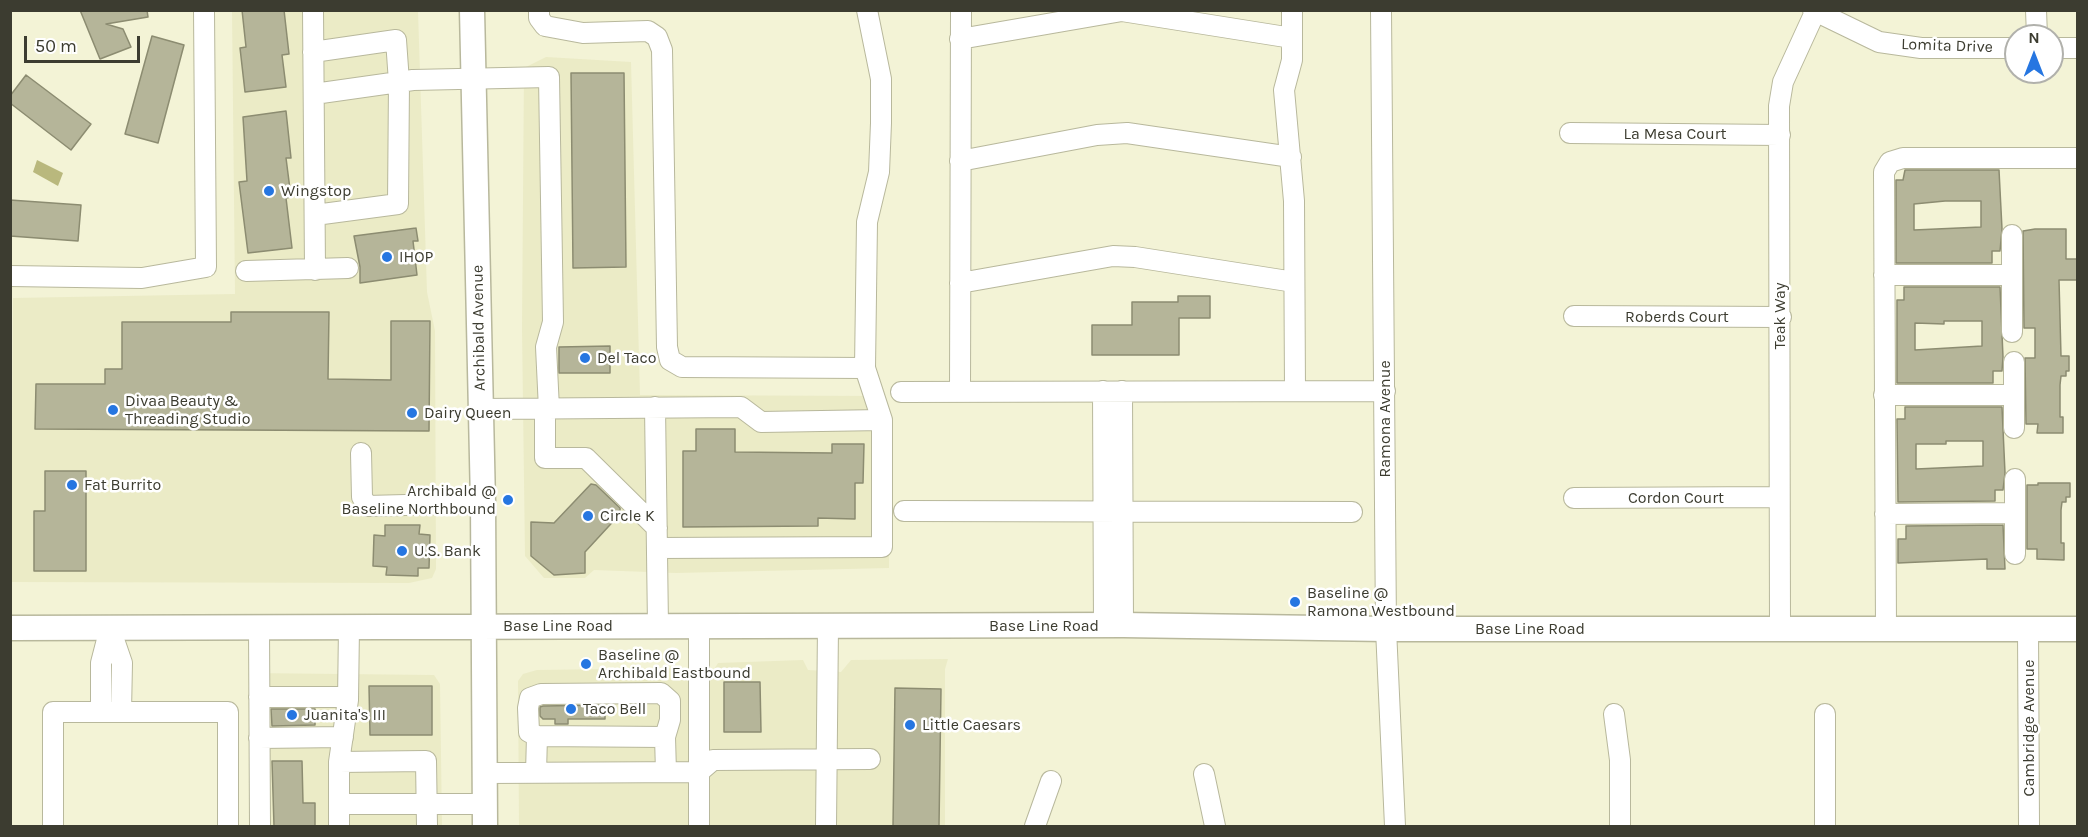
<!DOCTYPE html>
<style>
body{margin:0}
#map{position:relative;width:2088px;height:837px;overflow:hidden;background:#f3f3d6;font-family:Karla,sans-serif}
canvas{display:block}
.frame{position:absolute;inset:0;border:12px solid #3c3c30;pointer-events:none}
.north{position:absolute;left:2004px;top:24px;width:60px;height:60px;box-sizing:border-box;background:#fff;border:2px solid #b1b1ac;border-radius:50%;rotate:0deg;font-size:16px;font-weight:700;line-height:24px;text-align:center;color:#3c3c30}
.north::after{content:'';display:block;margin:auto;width:21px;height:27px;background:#2676e1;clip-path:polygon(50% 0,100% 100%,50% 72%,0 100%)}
.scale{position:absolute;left:24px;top:36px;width:116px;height:27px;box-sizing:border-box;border:3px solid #3c3c30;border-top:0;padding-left:8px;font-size:18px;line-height:21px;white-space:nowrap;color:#3c3c30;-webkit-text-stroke:4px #fff;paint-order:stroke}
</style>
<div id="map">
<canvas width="2088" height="837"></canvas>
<div class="frame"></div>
<div class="north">N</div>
<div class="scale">50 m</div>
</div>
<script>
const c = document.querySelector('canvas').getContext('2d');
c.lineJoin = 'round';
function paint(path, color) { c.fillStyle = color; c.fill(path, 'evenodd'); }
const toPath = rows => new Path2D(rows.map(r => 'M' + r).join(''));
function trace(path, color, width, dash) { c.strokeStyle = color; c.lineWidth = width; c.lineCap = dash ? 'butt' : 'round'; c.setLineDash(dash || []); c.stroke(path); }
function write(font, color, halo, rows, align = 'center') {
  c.font = font + ' Karla,sans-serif'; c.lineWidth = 5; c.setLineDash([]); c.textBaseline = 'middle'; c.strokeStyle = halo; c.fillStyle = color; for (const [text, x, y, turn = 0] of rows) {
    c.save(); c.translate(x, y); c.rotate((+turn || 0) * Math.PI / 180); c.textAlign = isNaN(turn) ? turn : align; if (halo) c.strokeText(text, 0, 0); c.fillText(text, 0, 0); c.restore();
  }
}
const built = toPath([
 [232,11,418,11,427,292,435,331,436,569,432,578,409,583,11,582,13,298,235,294],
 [546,57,631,62,640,395,883,396,890,421,889,568,676,573,594,570,585,578,544,578,525,556,522,329,524,68],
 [948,659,945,669,945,826,519,826,518,681,523,674,537,670,682,668,713,671,718,663,803,660,808,670,841,672,851,660],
 [249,673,434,675,440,684,442,826,250,826]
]);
const water = toPath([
 [37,160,63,173,58,186,33,172]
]);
const building = toPath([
 [80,10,147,10,148,17,106,24,123,29,131,47,100,59,80,10],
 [242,10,284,10,289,54,282,55,286,87,245,92,240,48,246,47,242,10],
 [152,36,184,45,158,143,125,134,152,36],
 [571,73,624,73,626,267,573,268,571,73],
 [26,75,91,124,71,150,10,103,10,96,26,75],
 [286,111,291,158,286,158,291,197,286,198,292,248,248,253,239,182,247,181,243,117,286,111],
 [1905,170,1999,170,2002,229,2000,251,1992,251,1992,263,1896,263,1896,180,1903,180,1905,170],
 [1945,201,1981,201,1981,227,1914,230,1914,204,1945,201],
 [10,200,81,205,78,241,10,236,10,200],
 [416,228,418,241,413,241,417,275,360,283,360,267,354,236,416,228],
 [2035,229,2066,229,2066,259,2078,259,2078,280,2059,280,2061,356,2069,356,2069,371,2066,371,2066,376,2061,376,2060,385,2060,417,2063,417,2063,433,2037,433,2038,424,2026,424,2025,358,2035,358,2035,328,2024,328,2023,231,2035,229],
 [1904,287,2000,287,2003,357,2002,371,1993,371,1993,383,1897,383,1897,300,1904,300,1904,287],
 [1944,321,1982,321,1982,346,1915,350,1915,323,1944,324,1944,321],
 [1178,296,1210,296,1210,318,1179,318,1179,355,1092,355,1092,325,1132,325,1132,302,1178,302,1178,296],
 [231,312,329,312,328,379,391,380,391,321,430,321,429,431,35,429,36,384,105,384,105,369,122,369,122,322,231,322,231,312],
 [610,346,610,373,559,373,559,347,610,346],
 [1905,407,2002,407,2005,473,2003,490,1995,490,1995,501,1898,502,1897,419,1905,419,1905,407],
 [1946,441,1983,441,1983,466,1916,469,1916,444,1946,444,1946,441],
 [696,429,735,429,735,452,832,453,832,444,864,444,863,483,855,483,855,519,818,518,818,526,683,527,683,451,696,451,696,429],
 [45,471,86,471,86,571,34,571,34,511,45,511,45,471],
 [2038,483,2070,483,2070,497,2066,497,2066,502,2062,502,2061,510,2061,543,2064,543,2064,560,2037,559,2037,549,2027,549,2027,485,2038,485,2038,483],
 [591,484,596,485,620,508,620,514,585,552,585,573,554,575,531,556,531,522,554,523,591,484],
 [385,525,420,525,419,534,430,535,429,568,418,568,418,576,386,575,387,567,373,566,374,535,385,536,385,525],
 [2003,525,2005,569,1987,569,1987,559,1898,563,1898,539,1906,539,1906,526,2003,525],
 [724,682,760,682,761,732,724,732,724,682],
 [369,686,432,686,432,735,370,735,369,686],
 [895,688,941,689,939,826,893,826,895,688],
 [605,705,605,719,568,719,568,724,555,724,555,719,543,719,540,716,540,707,543,706,605,705],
 [271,709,315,709,315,725,272,726,271,709],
 [272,761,302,761,303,803,315,803,315,826,274,826,272,761]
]);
const minor = toPath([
 [313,10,315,270],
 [539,10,539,18,545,26,583,33,648,31,657,37,662,50,667,347,670,360,682,367,865,368],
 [1292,10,1292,60,1284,90,1294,201,1295,391],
 [1381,10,1386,629,1395,826],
 [1813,10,1879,42,1921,48,2016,48],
 [2036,10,2037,36],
 [960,39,1122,11,1292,38],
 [2052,48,2078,48],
 [313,52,396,40,399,82,398,204,315,215],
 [314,94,413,80,549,77,553,322,546,347,549,409],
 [1570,133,1780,135],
 [960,161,1097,135,1127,133,1291,157],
 [2012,235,2012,332],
 [246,271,348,268],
 [1884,275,2012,275],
 [10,276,142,278,206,267,204,10],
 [960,283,1113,256,1135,257,1294,282],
 [1574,316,1781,317],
 [1103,391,1104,626],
 [1122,391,1123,625],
 [901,392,1385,391],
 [960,392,961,10],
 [1884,395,2014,395],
 [655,407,658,626],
 [481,409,741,407,761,422,882,420],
 [545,409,545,458,586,458,657,528],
 [2014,428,2014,362],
 [361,453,362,497,367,506,483,503],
 [2015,479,2015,554],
 [1574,498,1778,497],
 [904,511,1352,512],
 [1885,514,2015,513],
 [657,548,882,547,882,420,865,368,867,222,879,172,881,123,881,79,867,10],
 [259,627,260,826],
 [349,627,348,700,339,762,339,804,485,804],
 [110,628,122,663,121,712],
 [1780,629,1779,106,1783,82,1816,10],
 [1886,629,1884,172,1890,162,1903,158,2078,158],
 [2028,629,2029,826],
 [259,697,348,697],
 [101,712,101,663,110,628],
 [1614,714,1620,760,1620,826],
 [537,736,529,732,528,708,530,698,541,694,661,693,670,701,670,720,665,737],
 [259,738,343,737],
 [339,762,426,761,427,826],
 [485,773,699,772,713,760,870,759],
 [536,773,537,736,665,737,666,772],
 [1204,774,1215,826],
 [339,804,339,826],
 [53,826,53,712,228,712,228,826],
 [699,826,699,626],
 [826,826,828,626],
 [1035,826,1051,781],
 [1825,826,1825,714]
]);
const major = toPath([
 [472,10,483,503,485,826],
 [10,628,1123,625,1386,629,2078,629]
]);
const markers = [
 [269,191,6,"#2676e1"],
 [387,257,6,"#2676e1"],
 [585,358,6,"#2676e1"],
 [113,410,6,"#2676e1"],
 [412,413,6,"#2676e1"],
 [72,485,6,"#2676e1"],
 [508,500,6,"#2676e1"],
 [588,516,6,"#2676e1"],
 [402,551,6,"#2676e1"],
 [1295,602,6,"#2676e1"],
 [586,664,6,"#2676e1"],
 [571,709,6,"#2676e1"],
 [292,715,6,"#2676e1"],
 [910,725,6,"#2676e1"]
];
const streetNames = [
 ["Lomita Drive",1947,46,2],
 ["La Mesa Court",1675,134],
 ["Teak Way",1780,316,-90],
 ["Roberds Court",1677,317],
 ["Archibald Avenue",479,328,-91],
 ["Ramona Avenue",1385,419,-90],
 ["Cordon Court",1676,498],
 ["Base Line Road",558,626],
 ["Base Line Road",1044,626],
 ["Base Line Road",1530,629],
 ["Cambridge Avenue",2029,728,-90]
];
const poiNames = [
 ["Wingstop",281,191],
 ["IHOP",399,257],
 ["Del Taco",597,358],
 ["Divaa Beauty &",125,401],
 ["Threading Studio",125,419],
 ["Dairy Queen",424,413],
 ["Fat Burrito",84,485],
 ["Archibald @",496,491,"right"],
 ["Baseline Northbound",496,509,"right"],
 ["Circle K",600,516],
 ["U.S. Bank",414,551],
 ["Baseline @",1307,593],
 ["Ramona Westbound",1307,611],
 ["Baseline @",598,655],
 ["Archibald Eastbound",598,673],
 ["Taco Bell",583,709],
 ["Juanita's III",304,715],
 ["Little Caesars",922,725]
];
paint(built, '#ebebc6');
paint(water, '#b9b87d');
paint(building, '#b5b599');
trace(building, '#8c8c71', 1.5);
trace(minor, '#b8b89c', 22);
trace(major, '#b8b89c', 27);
trace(minor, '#fff', 20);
trace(major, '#fff', 24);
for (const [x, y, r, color] of markers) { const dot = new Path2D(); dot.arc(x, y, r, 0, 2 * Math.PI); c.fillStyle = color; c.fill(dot); trace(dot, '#fff', 2); }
write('16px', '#3c3c30', '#fff', streetNames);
write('16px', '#3c3c30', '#fff', poiNames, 'left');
</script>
